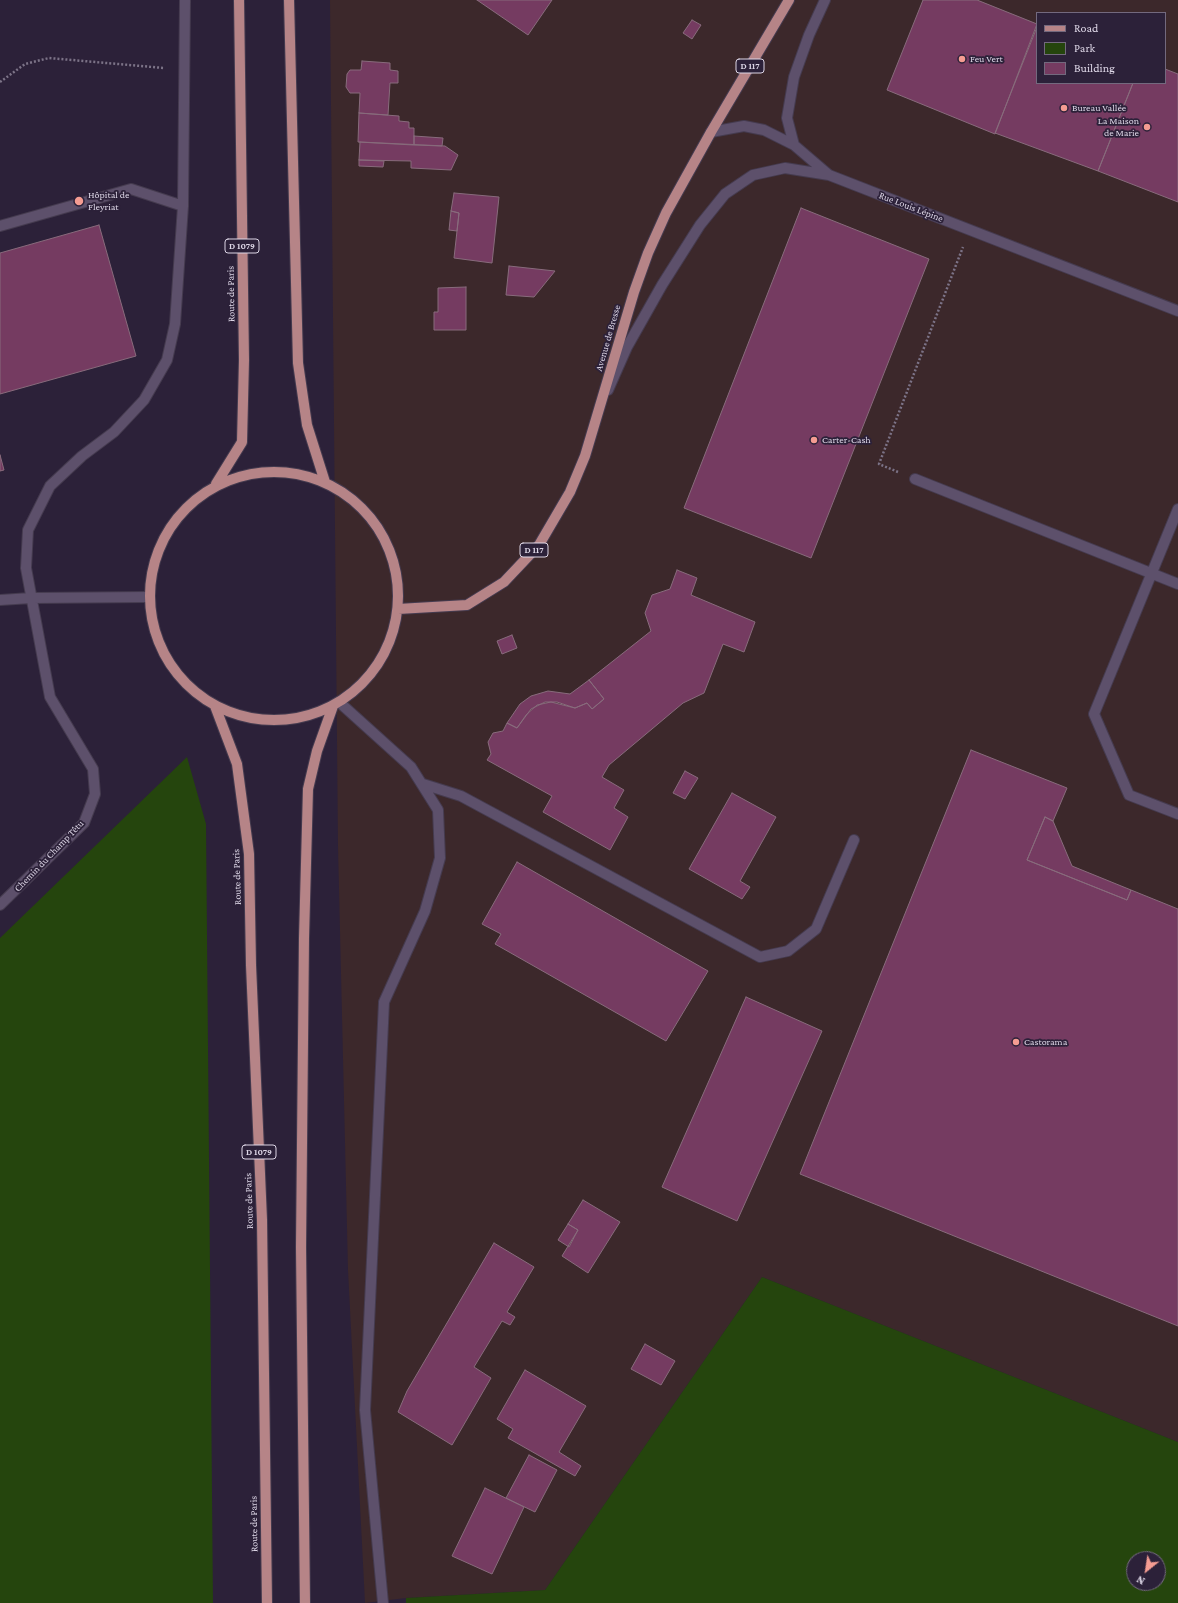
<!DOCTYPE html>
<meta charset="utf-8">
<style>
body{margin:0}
#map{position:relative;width:1178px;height:1603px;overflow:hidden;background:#2c2139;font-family:"Crimson Pro",serif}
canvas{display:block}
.legend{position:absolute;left:1036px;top:12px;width:130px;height:72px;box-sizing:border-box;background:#2c2139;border:1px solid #73697e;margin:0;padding:5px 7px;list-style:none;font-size:12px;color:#ddd6e6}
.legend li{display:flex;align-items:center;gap:8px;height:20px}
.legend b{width:20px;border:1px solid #73697e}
.north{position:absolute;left:1126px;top:1551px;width:40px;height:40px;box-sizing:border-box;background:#2c2139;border:1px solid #73697e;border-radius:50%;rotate:210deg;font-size:11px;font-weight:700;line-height:16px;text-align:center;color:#ddd6e6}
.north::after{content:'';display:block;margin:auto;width:14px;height:18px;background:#f59c92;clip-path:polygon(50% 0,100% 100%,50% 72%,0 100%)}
</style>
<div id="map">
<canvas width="1178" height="1603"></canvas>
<ul class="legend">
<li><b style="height:5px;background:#b68487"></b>Road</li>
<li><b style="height:11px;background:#25450d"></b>Park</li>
<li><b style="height:11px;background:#753b61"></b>Building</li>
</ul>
<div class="north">N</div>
</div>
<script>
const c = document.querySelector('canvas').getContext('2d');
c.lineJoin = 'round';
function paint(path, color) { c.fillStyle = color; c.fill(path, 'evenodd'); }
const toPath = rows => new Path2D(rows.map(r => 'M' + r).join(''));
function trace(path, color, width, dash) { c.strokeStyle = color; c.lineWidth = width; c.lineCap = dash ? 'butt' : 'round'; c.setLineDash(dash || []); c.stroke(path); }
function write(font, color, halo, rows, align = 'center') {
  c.font = font + ' "Crimson Pro",serif'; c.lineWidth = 3.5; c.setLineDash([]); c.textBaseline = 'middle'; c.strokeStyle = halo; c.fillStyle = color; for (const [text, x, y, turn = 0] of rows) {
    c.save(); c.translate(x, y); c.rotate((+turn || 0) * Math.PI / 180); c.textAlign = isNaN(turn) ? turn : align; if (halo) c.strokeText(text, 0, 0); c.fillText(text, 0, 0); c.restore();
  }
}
const commercial = toPath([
 [330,0,1178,0,1178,1442,762,1277,545,1590,406,1598,365,1603,348,1270,338,846],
 [1037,13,1165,13,1165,83,1037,83]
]);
const green = toPath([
 [187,757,206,824,213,1603,0,1603,0,938],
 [762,1277,1178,1442,1178,1603,406,1603,406,1598,545,1590],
 [1134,1559,1158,1559,1158,1583,1134,1583]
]);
const building = toPath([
 [477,0,552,0,528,35,477,0],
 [923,0,977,0,1037,24,995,134,887,90,923,0],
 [692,20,701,25,692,39,683,33,692,20],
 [1037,27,1037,83,1133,83,1098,171,995,133,1037,27],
 [362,61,390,63,390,70,398,71,398,83,390,83,388,115,359,113,360,93,350,93,346,87,347,74,350,70,361,70,362,61],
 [1165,69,1178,74,1178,202,1098,171,1133,83,1165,83,1165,69],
 [359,113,399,116,399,121,409,122,409,128,414,128,414,145,358,142,359,113],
 [414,136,443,138,442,146,414,145,414,136],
 [360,142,445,146,458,155,451,170,411,168,411,161,359,160,360,142],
 [359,160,384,161,383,167,359,166,359,160],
 [454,193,499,197,492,263,454,258,459,213,451,211,454,193],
 [801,208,929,259,811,558,684,508,801,208],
 [451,211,459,213,457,231,449,230,451,211],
 [99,225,136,356,0,394,0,253,99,225],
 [509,266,555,271,534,297,506,295,509,266],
 [466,287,466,330,434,330,434,312,438,312,438,288,466,287],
 [0,455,4,470,0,471,0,455],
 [677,570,697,578,691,595,755,622,744,652,723,644,704,693,683,703,609,765,602,777,624,790,614,808,628,817,610,850,543,812,552,796,487,760,491,754,488,742,493,733,503,731,507,723,517,728,526,715,537,705,551,702,575,708,587,703,592,709,604,699,589,680,651,631,645,613,652,595,670,589,677,570],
 [512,635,517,648,502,654,497,641,512,635],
 [589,680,604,699,592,709,587,703,575,708,557,702,545,702,531,709,517,728,507,723,520,704,531,696,548,691,570,694,589,680],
 [971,750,1067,788,1053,821,1045,817,1027,860,1127,900,1131,890,1178,909,1178,1326,800,1174,971,750],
 [685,771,698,778,685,799,673,793,685,771],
 [732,793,776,817,740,881,750,887,742,899,689,869,732,793],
 [1045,817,1053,821,1072,866,1131,890,1127,900,1027,860,1045,817],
 [517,862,708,971,666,1041,495,944,501,934,482,924,517,862],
 [746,997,822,1031,737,1221,662,1187,746,997],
 [583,1200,620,1222,588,1273,562,1256,578,1230,568,1224,583,1200],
 [568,1224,578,1230,569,1247,558,1240,568,1224],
 [494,1243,534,1267,507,1312,515,1317,510,1325,502,1321,474,1367,491,1378,452,1445,398,1412,407,1391,494,1243],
 [645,1344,675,1361,661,1385,631,1369,645,1344],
 [525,1370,586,1406,559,1452,581,1466,575,1476,508,1438,513,1429,497,1419,525,1370],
 [529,1455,557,1470,535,1512,506,1498,529,1455],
 [485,1488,524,1507,492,1574,452,1556,485,1488]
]);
const path = toPath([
 [0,82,25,64,49,58,164,68],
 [898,472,879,464,963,247]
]);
const minor = toPath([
 [711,132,744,126,764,130,794,145,829,175,1178,311],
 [794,145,787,118,794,77,809,35,825,0],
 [0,226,131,189,183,206],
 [608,390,627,347,662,285,700,225,725,194,753,175,785,168,829,175],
 [915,479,1178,584],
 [1178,509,1094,714,1129,795,1178,814],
 [0,600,31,598,148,597],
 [339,702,411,767,438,810,440,858,425,911,384,1002,365,1410,383,1603],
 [423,784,461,796,760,957,788,951,816,929,854,840],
 [0,905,84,823,95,794,93,769,50,697,26,568,28,530,50,486,82,456,114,432,144,400,167,360,175,324,183,206,185,0]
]);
const major = toPath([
 [289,0,298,363,307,425,325,482],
 '150 596a124 124 0 1 1 248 0a124 124 0 1 1-248 0Z',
 [216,484,242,442,244,360,239,0],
 [398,609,467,605,504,582,539,545,570,492,585,456,634,292,648,253,666,213,711,132,789,0],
 [215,706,237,764,249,854,251,965,262,1220,267,1603],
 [305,1603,301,1247,304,938,308,789,317,751,333,706]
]);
const markers = [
 [962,59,4,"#f59c92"],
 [1064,108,4,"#f59c92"],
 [1147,127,4,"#f59c92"],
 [79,201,5,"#f59c92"],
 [814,440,4,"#f59c92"],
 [1016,1042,4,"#f59c92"]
];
const shields = [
 [750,66,28],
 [242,246,34],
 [534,550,28],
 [259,1152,34]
];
const shieldNames = [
 ["D 117",750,66],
 ["D 1079",242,246],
 ["D 117",534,550],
 ["D 1079",259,1152]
];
const poiNames = [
 ["Feu Vert",970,59],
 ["Bureau Vallée",1072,108],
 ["La Maison",1139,121,"right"],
 ["de Marie",1139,133,"right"],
 ["Hôpital de",88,195],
 ["Fleyriat",88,207],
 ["Carter-Cash",822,440],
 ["Castorama",1024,1042]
];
const streetNames = [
 ["Rue Louis Lépine",911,207,21],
 ["Route de Paris",231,294,-91],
 ["Avenue de Bresse",608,338,-74],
 ["Chemin du Champ Têtu",49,856,-46],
 ["Route de Paris",237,877,-92],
 ["Route de Paris",249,1201,-92],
 ["Route de Paris",254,1524,-91]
];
paint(commercial, '#3c282b');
paint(green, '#25450d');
paint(building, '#753b61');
trace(building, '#886b7c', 1);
trace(minor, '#453b4f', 12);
trace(major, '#453b4f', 12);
trace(path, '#7c7387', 2.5, [2, 2]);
trace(minor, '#5d506b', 10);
trace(major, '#b68487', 10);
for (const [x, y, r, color] of markers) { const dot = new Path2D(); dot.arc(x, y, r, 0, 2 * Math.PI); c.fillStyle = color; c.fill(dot); trace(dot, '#2c2139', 1.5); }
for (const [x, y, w] of shields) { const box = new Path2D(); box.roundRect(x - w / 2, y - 7, w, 14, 3); c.fillStyle = '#2c2139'; c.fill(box); trace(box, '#ddd6e6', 1); }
write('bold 9px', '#ddd6e6', null, shieldNames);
write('10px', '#ddd6e6', '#2c2139', poiNames, 'left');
write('10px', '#ddd6e6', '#2c2139', streetNames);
</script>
